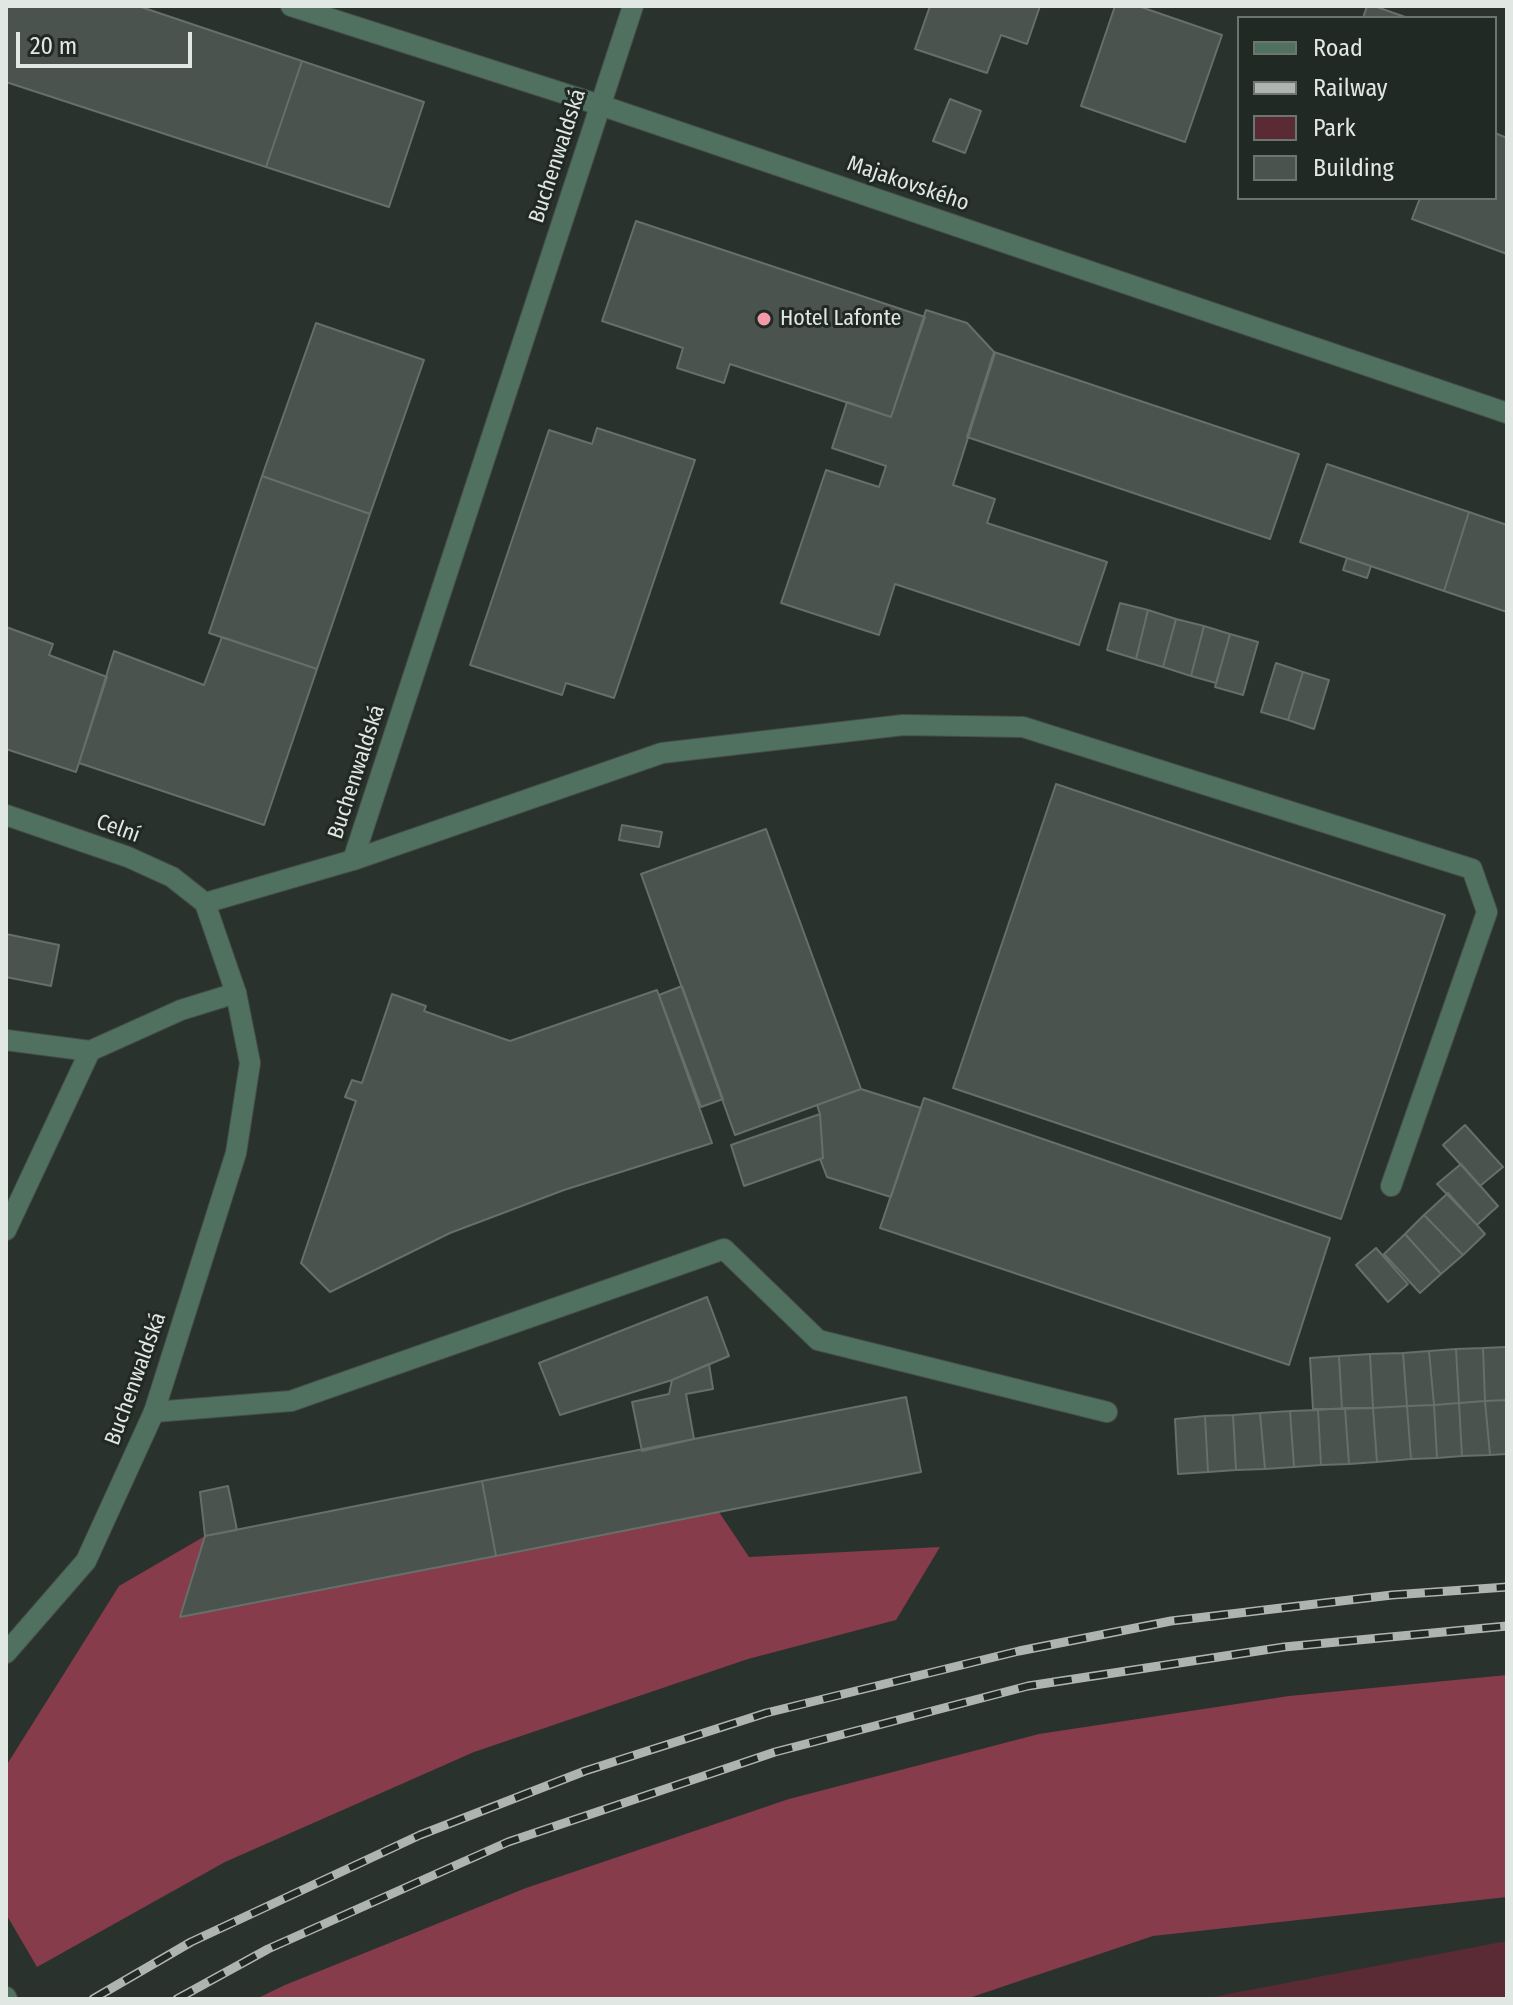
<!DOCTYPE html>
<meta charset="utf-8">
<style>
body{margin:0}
#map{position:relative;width:1513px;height:2005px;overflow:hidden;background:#2a322e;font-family:"Fira Sans Condensed",sans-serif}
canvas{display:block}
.frame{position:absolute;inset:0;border:8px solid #e1e7e3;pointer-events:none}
.legend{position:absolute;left:1237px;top:16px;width:260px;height:184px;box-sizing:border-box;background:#202924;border:2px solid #6d7570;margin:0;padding:10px 14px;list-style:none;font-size:24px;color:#e1e7e3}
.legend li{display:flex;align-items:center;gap:16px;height:40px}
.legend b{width:40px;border:2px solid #6d7570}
.scale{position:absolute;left:16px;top:32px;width:176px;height:36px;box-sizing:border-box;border:4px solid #e1e7e3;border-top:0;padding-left:10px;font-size:24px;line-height:28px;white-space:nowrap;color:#e1e7e3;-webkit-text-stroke:6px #202924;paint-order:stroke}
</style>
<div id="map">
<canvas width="1513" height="2005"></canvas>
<div class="frame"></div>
<ul class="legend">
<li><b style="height:10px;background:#517160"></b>Road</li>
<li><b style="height:10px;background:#aeb5b1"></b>Railway</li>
<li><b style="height:22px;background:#5a2b34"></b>Park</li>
<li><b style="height:22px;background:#4a534e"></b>Building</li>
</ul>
<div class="scale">20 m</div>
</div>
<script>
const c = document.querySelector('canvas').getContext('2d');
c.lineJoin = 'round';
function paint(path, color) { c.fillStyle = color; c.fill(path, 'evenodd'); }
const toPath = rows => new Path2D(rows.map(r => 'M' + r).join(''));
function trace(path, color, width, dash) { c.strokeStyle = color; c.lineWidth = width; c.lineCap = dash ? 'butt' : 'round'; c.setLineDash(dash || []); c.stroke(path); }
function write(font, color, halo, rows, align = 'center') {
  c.font = font + ' "Fira Sans Condensed",sans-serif'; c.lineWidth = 6; c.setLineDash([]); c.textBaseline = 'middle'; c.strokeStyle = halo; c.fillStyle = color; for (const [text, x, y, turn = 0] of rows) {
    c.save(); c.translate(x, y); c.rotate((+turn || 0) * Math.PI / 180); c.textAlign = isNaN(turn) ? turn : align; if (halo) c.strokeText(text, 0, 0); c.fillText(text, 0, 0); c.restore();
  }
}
const green = toPath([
 [1507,1941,1507,1999,1202,1999]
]);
const forest = toPath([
 [719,1512,749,1557,940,1547,896,1620,748,1659,474,1752,225,1862,37,1967,6,1914,6,1766,119,1586,205,1536],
 [1507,1675,1507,1897,1153,1936,966,1999,256,1999,285,1985,526,1888,789,1799,1039,1734,1289,1696]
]);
const building = toPath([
 [6,6,138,6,302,61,266,167,6,82,6,6],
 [930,6,1040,6,1027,44,1001,35,987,73,915,49,930,6],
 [1115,6,1138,6,1222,35,1185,142,1081,106,1115,6],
 [1367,6,1374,6,1408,18,1363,18,1367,6],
 [302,61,424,102,389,207,266,167,302,61],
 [950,99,981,111,965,153,933,141,950,99],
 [1495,133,1507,138,1507,254,1412,219,1420,198,1495,198,1495,133],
 [636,221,925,317,891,417,730,364,724,383,677,368,683,348,602,321,636,221],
 [926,310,967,323,995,353,953,485,995,499,987,523,1107,562,1079,645,895,584,879,635,781,603,826,470,879,487,886,466,832,448,847,402,891,417,926,310],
 [316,323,424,360,370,514,262,476,316,323],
 [994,352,1299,454,1270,539,967,437,994,352],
 [597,428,695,460,614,698,566,683,562,695,470,665,549,430,592,444,597,428],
 [1327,464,1469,512,1444,591,1300,542,1327,464],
 [262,476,370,514,317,669,209,633,262,476],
 [1469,512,1507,525,1507,612,1444,591,1469,512],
 [1347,558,1371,566,1367,578,1343,570,1347,558],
 [1120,603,1148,610,1136,659,1107,650,1120,603],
 [1148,610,1176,619,1163,667,1136,659,1148,610],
 [1176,619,1204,626,1191,676,1163,667,1176,619],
 [1204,626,1230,634,1216,683,1191,676,1204,626],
 [6,627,53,644,49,655,107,677,76,772,6,749,6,627],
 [1230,634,1258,642,1243,695,1215,687,1230,634],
 [222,637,317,669,264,825,79,763,114,651,204,685,222,637],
 [1276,663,1303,672,1288,720,1261,712,1276,663],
 [1303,672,1329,680,1314,729,1288,720,1303,672],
 [1056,784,1445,915,1341,1219,953,1088,1056,784],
 [622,825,662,832,659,847,619,840,622,825],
 [766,829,861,1089,735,1135,641,874,766,829],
 [6,934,59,945,51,986,6,977,6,934],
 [682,986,723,1099,701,1107,659,995,682,986],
 [657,990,712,1143,564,1190,450,1233,330,1292,301,1263,356,1101,345,1097,352,1080,362,1083,392,994,426,1006,424,1011,510,1041,657,990],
 [861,1089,921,1108,891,1197,827,1177,820,1159,823,1158,820,1114,817,1105,861,1089],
 [924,1098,1330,1238,1289,1365,880,1228,924,1098],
 [820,1114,823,1158,744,1186,731,1145,820,1114],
 [1465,1125,1503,1167,1480,1186,1443,1145,1465,1125],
 [1461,1164,1498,1206,1477,1225,1437,1184,1461,1164],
 [1448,1193,1485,1234,1463,1255,1424,1215,1448,1193],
 [1424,1215,1463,1255,1441,1274,1405,1234,1424,1215],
 [1405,1234,1441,1274,1420,1293,1384,1254,1405,1234],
 [1376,1248,1408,1284,1388,1302,1356,1265,1376,1248],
 [707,1297,729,1356,672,1380,560,1415,539,1363,707,1297],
 [1507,1347,1507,1400,1485,1401,1483,1348,1507,1347],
 [1483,1348,1485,1401,1459,1403,1456,1349,1483,1348],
 [1456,1349,1459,1403,1434,1405,1429,1351,1456,1349],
 [1429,1351,1434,1405,1407,1406,1403,1353,1429,1351],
 [1403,1353,1407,1406,1373,1408,1370,1354,1403,1353],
 [1370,1354,1373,1408,1342,1409,1339,1356,1370,1354],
 [1339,1356,1342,1409,1313,1409,1310,1358,1339,1356],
 [709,1364,713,1389,686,1394,694,1439,642,1451,632,1402,669,1394,672,1380,709,1364],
 [906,1397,921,1472,496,1556,482,1481,906,1397],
 [1507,1400,1507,1454,1490,1455,1485,1401,1507,1400],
 [1485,1401,1490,1455,1462,1456,1459,1403,1485,1401],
 [1459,1403,1462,1456,1437,1458,1434,1405,1459,1403],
 [1434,1405,1437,1458,1411,1459,1407,1406,1434,1405],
 [1407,1406,1411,1459,1377,1462,1373,1408,1407,1406],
 [1345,1408,1373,1408,1377,1462,1349,1464,1345,1408],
 [1345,1408,1349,1464,1321,1465,1318,1410,1345,1408],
 [1318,1410,1321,1465,1294,1467,1290,1411,1318,1410],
 [1290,1411,1294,1467,1265,1469,1260,1413,1290,1411],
 [1260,1413,1265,1469,1236,1470,1233,1415,1260,1413],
 [1233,1415,1236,1470,1208,1472,1205,1416,1233,1415],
 [1205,1416,1208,1472,1178,1474,1175,1419,1205,1416],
 [482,1481,496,1556,180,1617,205,1536,482,1481],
 [228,1486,237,1530,205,1536,200,1492,228,1486]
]);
const service = toPath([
 [353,860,662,753,903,725,1023,727,1472,869,1487,912,1391,1186],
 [6,1040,90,1051],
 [6,1230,90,1051,181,1010,236,993],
 [154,1412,291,1401,724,1249,818,1340,1107,1412]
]);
const minor = toPath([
 [291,6,600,105,1507,413],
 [6,815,128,857,172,877,205,903],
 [6,1653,86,1561,154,1412,236,1153,250,1063,236,993,205,903,353,860,633,6],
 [6,1997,7,1999]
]);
const rail = toPath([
 [93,1999,191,1942,420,1835,585,1771,766,1713,1019,1651,1171,1621,1392,1595,1507,1587],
 [177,1999,268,1949,508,1842,775,1752,1028,1686,1284,1647,1507,1626]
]);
const markers = [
 [764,319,8,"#f39aa8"]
];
const streetNames = [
 ["Buchenwaldská",558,156,-72],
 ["Majakovského",908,184,19],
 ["Buchenwaldská",357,772,-72],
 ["Celní",118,829,20],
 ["Buchenwaldská",136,1379,-70]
];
const poiNames = [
 ["Hotel Lafonte",780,319]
];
paint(green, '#5a2b34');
paint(forest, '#863c4a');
paint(building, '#4a534e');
trace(building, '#666f6a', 2);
trace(service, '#474f4b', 22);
trace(minor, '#474f4b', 22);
trace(service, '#517160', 20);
trace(minor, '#517160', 20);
trace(rail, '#aeb5b1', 9);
trace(rail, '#202924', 6, [18]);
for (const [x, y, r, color] of markers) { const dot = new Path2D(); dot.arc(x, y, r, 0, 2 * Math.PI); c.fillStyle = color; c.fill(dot); trace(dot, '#202924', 3); }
write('22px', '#e1e7e3', '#202924', streetNames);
write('22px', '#e1e7e3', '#202924', poiNames, 'left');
</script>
